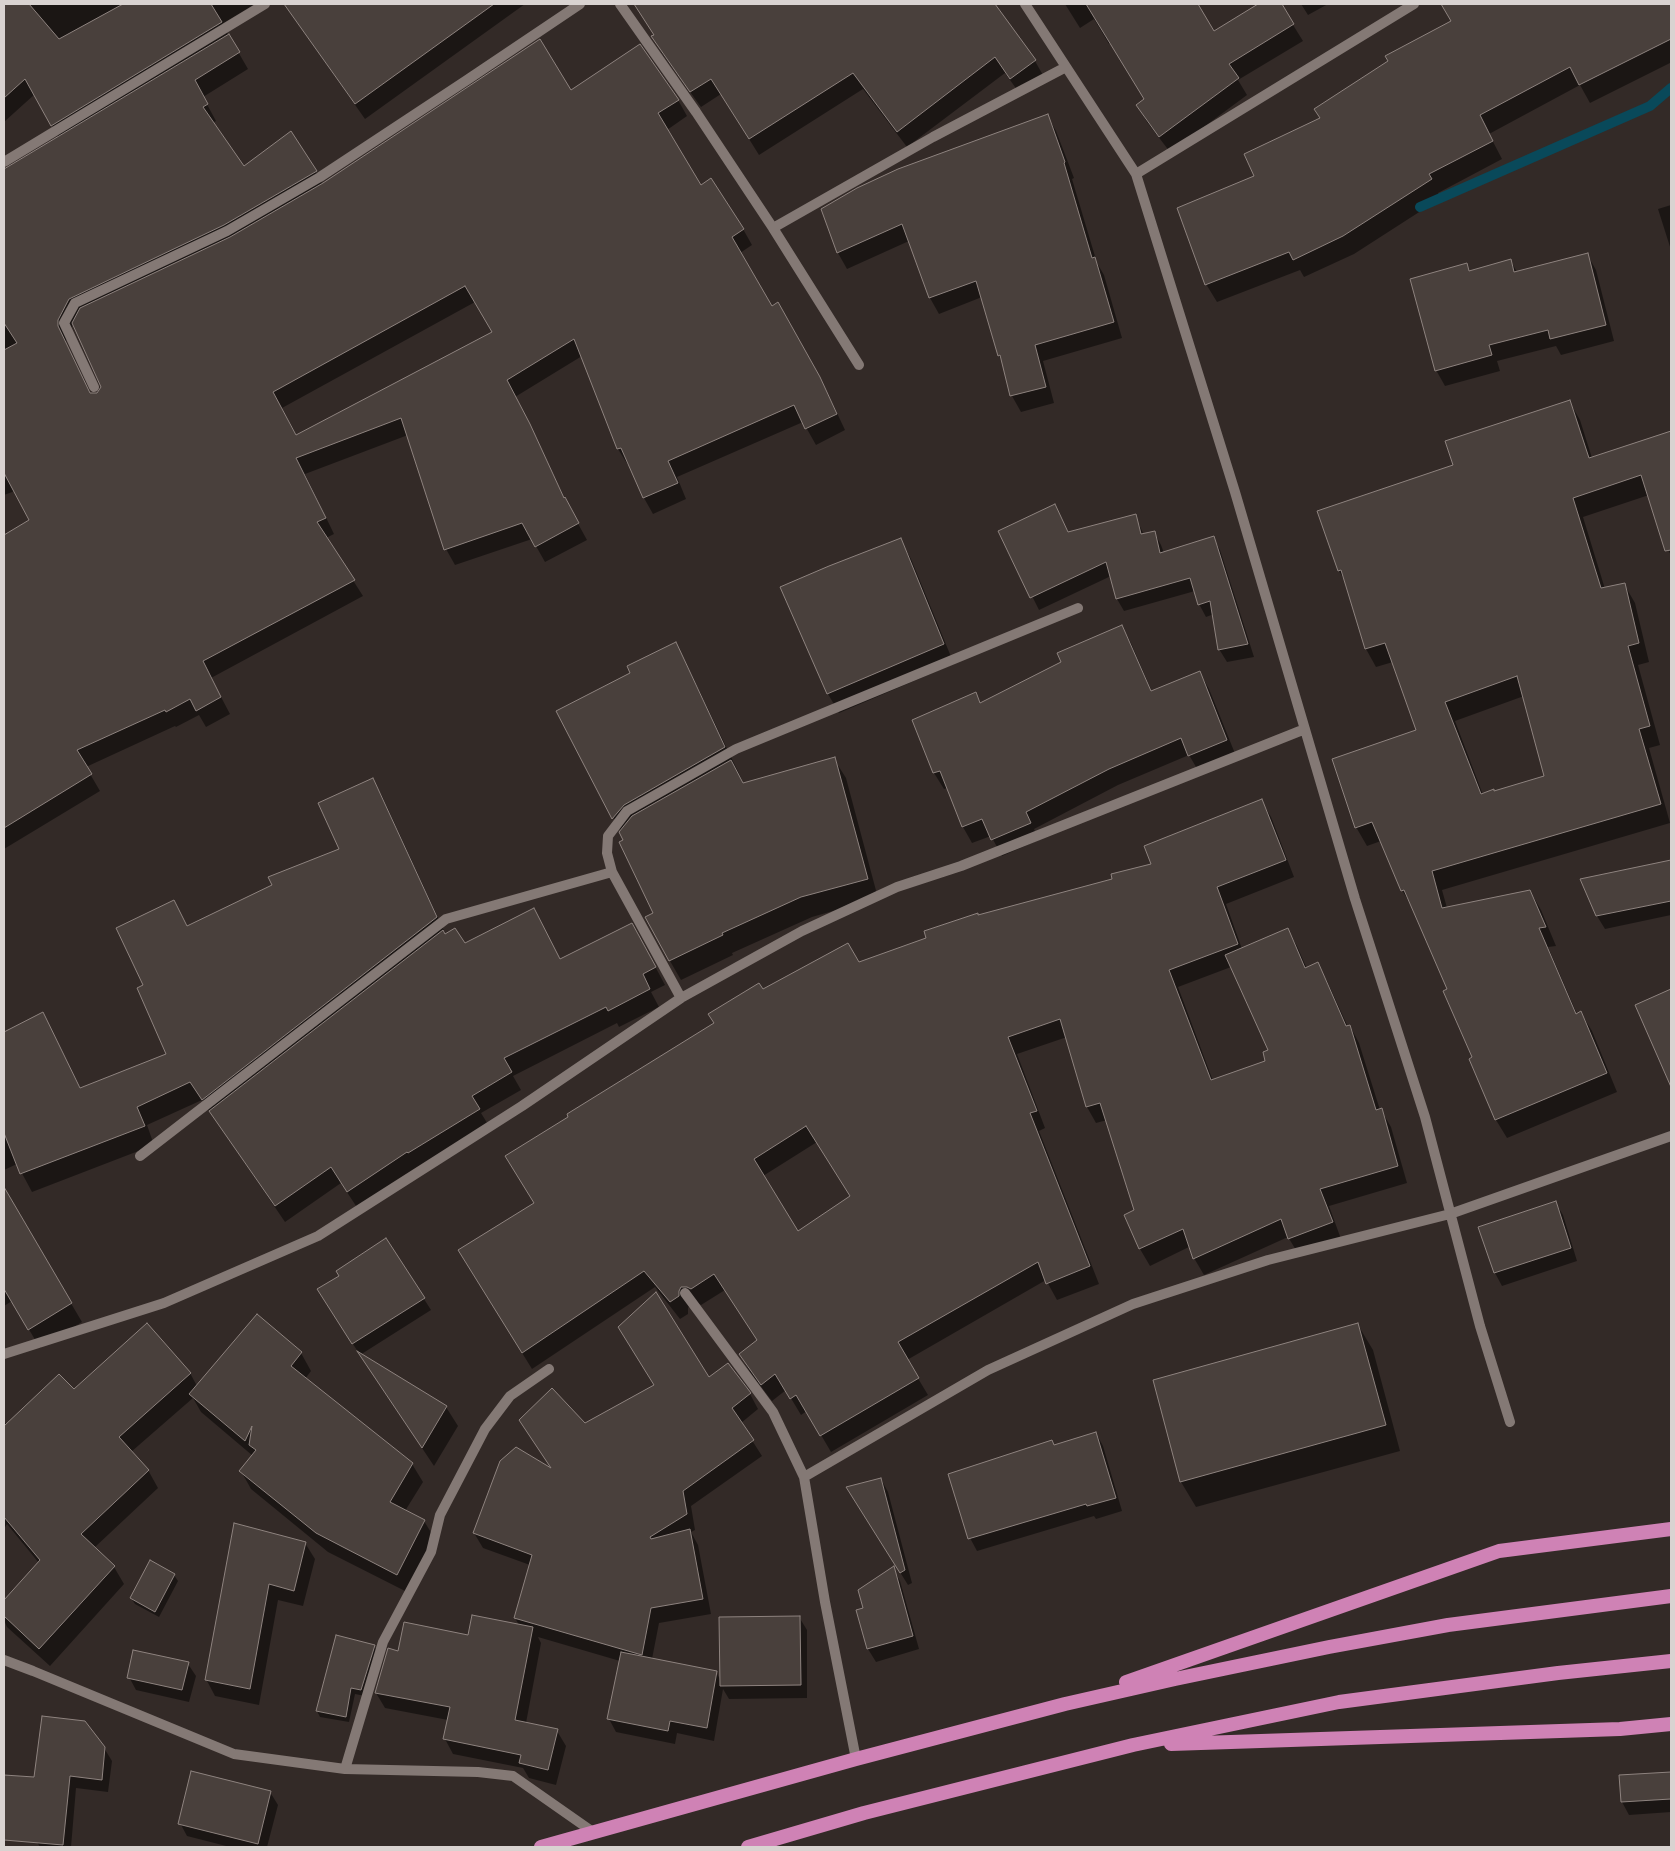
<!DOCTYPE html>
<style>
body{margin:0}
#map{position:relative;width:1675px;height:1851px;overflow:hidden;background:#332a27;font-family:Jost,sans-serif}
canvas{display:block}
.frame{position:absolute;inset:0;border:5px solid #d9d3d1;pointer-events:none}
</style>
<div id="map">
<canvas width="1675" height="1851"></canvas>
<div class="frame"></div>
</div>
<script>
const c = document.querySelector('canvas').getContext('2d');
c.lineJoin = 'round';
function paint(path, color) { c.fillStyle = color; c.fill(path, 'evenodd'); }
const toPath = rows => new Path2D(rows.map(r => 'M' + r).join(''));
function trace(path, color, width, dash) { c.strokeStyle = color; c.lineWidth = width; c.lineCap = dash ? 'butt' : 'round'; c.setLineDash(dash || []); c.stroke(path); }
const shadow = toPath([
 [4,4,140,4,165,40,185,28,173,4,255,4,222,24,248,69,203,97,216,121,213,123,244,168,316,172,323,185,571,92,678,100,687,116,667,130,701,186,743,229,752,245,740,253,772,307,787,320,828,394,845,430,816,445,803,422,677,477,686,499,653,514,644,498,629,464,628,465,618,449,582,356,515,397,538,442,565,500,587,540,545,562,532,539,455,565,446,549,408,435,305,474,334,534,326,538,363,596,211,678,230,714,206,727,199,715,176,727,175,726,86,767,100,791,4,849,4,536,31,520,15,491,4,495,4,191,5,189,4,186,4,170,8,169,59,138,35,94,4,122],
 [475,302,494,333,297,436,282,408],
 [73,324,101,384,101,391,97,395,90,394,66,343,67,336],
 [284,4,525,4,365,119],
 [635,4,953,4,960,13,973,4,994,4,1035,61,1044,77,1020,94,1005,73,907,147,863,89,759,155,721,94,701,107,662,53,653,37,655,35],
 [1065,4,1196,4,1214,33,1261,4,1280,4,1303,41,1238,80,1247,95,1170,152,1147,122,1137,105,1145,100,1111,43,1109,44,1094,19,1080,28],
 [1301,4,1328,4,1308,15],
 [1458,4,1671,4,1671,66,1670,63,1590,103,1580,85,1489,134,1502,159,1438,193,1441,198,1354,254,1304,277,1300,270,1217,302,1206,284,1256,177,1321,119,1452,22,1446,10],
 [1047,115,1056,131,1074,178,1072,179,1097,263,1104,275,1122,338,1043,361,1054,403,1021,412,1012,396,1003,363,999,356,982,297,939,314,930,298,909,241,847,269,838,253,822,209],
 [1671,205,1671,250,1658,209],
 [1587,254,1596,270,1614,341,1561,355,1556,346,1497,361,1500,371,1445,386,1436,370,1466,265,1470,272,1510,260,1517,272],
 [1569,401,1580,420,1592,458,1671,432,1671,555,1664,543,1649,495,1583,517,1605,589,1624,584,1635,603,1649,662,1638,665,1660,745,1649,748,1670,823,1442,890,1447,908,1530,891,1541,910,1556,946,1548,947,1577,1014,1581,1013,1592,1031,1617,1092,1507,1138,1496,1120,1471,1059,1473,1058,1449,990,1413,909,1402,890,1381,841,1367,846,1356,827,1418,731,1393,662,1376,667,1366,649,1346,583,1339,571,1454,465],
 [1524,696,1546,777,1483,795,1455,721],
 [1055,506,1069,534,1135,516,1144,535,1154,532,1161,545,1164,553,1213,537,1220,550,1254,657,1227,662,1219,649,1214,614,1206,617,1199,604,1195,591,1124,611,1117,599,1111,576,1039,610,1000,532],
 [900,539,911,559,954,664,839,713,828,694],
 [1122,626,1131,643,1152,692,1200,673,1209,689,1236,756,1199,772,1189,755,1118,785,1034,829,1039,840,1002,856,991,836,972,843,963,827,948,788,944,789,934,773,913,720,976,694,981,704,1063,662],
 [675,644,686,663,744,784,834,759,846,778,878,898,812,917,732,953,733,955,681,980,670,961,655,913,621,832,558,711,631,673],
 [373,780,383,798,446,935,464,944,534,909,560,961,642,942,665,985,651,992,659,1007,619,1027,617,1023,513,1076,521,1090,481,1113,489,1126,358,1209,341,1183,285,1222,202,1100,147,1125,154,1145,32,1192,17,1164,4,1170,4,1033,43,1014,81,1089,168,1055,145,985,173,901,188,927,273,886,341,850],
 [1261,800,1271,817,1294,877,1226,904,1242,949,1287,929,1297,946,1307,969,1317,964,1327,981,1348,1027,1350,1026,1359,1043,1380,1110,1381,1110,1391,1127,1407,1183,1329,1206,1341,1239,1299,1255,1288,1237,1204,1275,1194,1258,1191,1246,1150,1266,1140,1249,1125,1216,1136,1211,1107,1120,1096,1123,1087,1107,1067,1037,1017,1054,1045,1128,1039,1131,1099,1284,1057,1300,1046,1280,907,1360,928,1395,831,1452,807,1411,801,1415,786,1390,772,1401,750,1372,741,1355,758,1341,725,1290,701,1305,698,1303,691,1304,688,1308,688,1314,680,1319,655,1287,532,1369,469,1267,715,1024,762,991,859,963,928,939,978,916,1114,880,1153,865],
 [1231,967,1270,1051,1267,1061,1213,1081,1178,987],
 [817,1142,851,1197,797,1232,763,1176],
 [1670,862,1671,915,1605,929,1597,916],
 [1671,991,1671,1084,1637,1006],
 [1555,1202,1563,1215,1577,1261,1502,1286,1495,1273,1480,1227],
 [13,1205,82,1322,40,1348,12,1301,4,1306,4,1210],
 [424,1299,431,1310,360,1355,326,1302],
 [1358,1325,1373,1350,1400,1451,1196,1507,1181,1482],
 [301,1353,311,1371,305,1379,412,1464,423,1482,405,1511,424,1521,435,1539,407,1592,328,1552,251,1489,241,1471,253,1456,201,1412,193,1398,131,1452,148,1470,158,1488,94,1548,114,1567,124,1584,50,1666,7,1627,4,1620,4,1602,39,1563,7,1524,4,1529,4,1421,7,1425,73,1391,190,1373,197,1386],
 [360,1355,446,1407,458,1426,434,1466],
 [709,1379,750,1394,758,1409,741,1423,762,1456,691,1506,695,1530,691,1532,698,1545,711,1614,659,1623,652,1659,716,1672,721,1681,799,1617,807,1630,807,1698,729,1699,723,1689,714,1741,677,1733,675,1744,616,1732,609,1719,620,1661,538,1637,541,1643,526,1723,557,1731,566,1746,556,1785,529,1778,523,1768,453,1754,445,1739,448,1720,385,1708,376,1693,399,1652,519,1625,515,1618,530,1565,483,1548,474,1533,553,1470,520,1420,584,1425],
 [1096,1433,1103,1446,1122,1511,1096,1519,1094,1516,977,1551,970,1538,1054,1446],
 [881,1479,888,1492,912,1583,908,1585,855,1500],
 [235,1525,305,1543,315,1559,303,1606,278,1600,259,1705,215,1696,206,1679],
 [893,1568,900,1581,919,1649,876,1662,868,1649,858,1611,864,1609],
 [174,1575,178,1581,159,1617,135,1604,131,1598],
 [374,1646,378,1652,365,1696,355,1694,349,1722,320,1717,317,1711],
 [188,1664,196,1676,189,1702,136,1690,129,1677],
 [48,1718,104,1748,112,1761,108,1792,76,1788,71,1847,40,1847,37,1842],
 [1671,1773,1671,1812,1629,1815,1622,1802,1620,1776],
 [270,1792,278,1805,267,1847,230,1847,187,1836,180,1823]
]);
const stream = toPath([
 [1420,207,1650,106,1671,88]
]);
const building = toPath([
 [4,4,29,4,59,39,123,4,211,4,222,22,51,126,25,79,4,98,4,4],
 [284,4,494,4,355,104,284,4],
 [634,4,995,4,1036,60,1010,79,995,57,897,132,853,73,749,139,711,79,690,92,651,36,654,35,634,4],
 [1086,4,1198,4,1214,31,1258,4,1282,4,1294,24,1229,64,1239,78,1159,137,1136,105,1144,99,1086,4],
 [1441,4,1671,4,1671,39,1579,85,1570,67,1480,115,1493,141,1429,174,1432,179,1343,236,1293,260,1289,252,1205,285,1177,208,1254,176,1244,154,1320,118,1314,109,1388,61,1385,56,1451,21,1441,4],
 [229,34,240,52,195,80,208,104,203,107,244,166,291,131,317,171,224,225,69,299,58,320,58,326,90,393,97,393,101,387,72,323,80,308,230,237,323,183,540,39,571,90,640,44,679,100,658,113,701,185,711,178,744,229,732,237,772,306,778,302,820,377,837,414,805,429,794,405,668,461,678,483,643,498,621,448,617,449,574,339,507,380,530,424,564,498,565,497,579,523,535,547,522,523,444,550,401,418,296,458,326,518,317,522,355,580,203,661,221,697,196,711,190,699,166,712,165,710,77,750,92,774,4,828,4,535,29,520,4,473,4,350,17,343,4,323,4,169,229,34],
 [465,286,492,332,296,435,273,392,465,286],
 [1048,114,1065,162,1064,163,1092,258,1095,257,1114,322,1035,345,1046,387,1010,396,1000,355,998,356,976,281,929,298,902,224,837,253,821,209,857,188,898,169,1048,114],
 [1588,253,1606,325,1550,339,1548,330,1489,345,1492,355,1435,371,1410,279,1467,263,1469,271,1511,259,1514,272,1588,253],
 [1570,400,1589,458,1671,431,1671,550,1665,551,1641,475,1573,498,1601,588,1625,583,1639,643,1628,646,1650,726,1639,729,1661,804,1432,871,1442,908,1530,890,1546,927,1539,928,1576,1014,1581,1011,1607,1073,1495,1120,1469,1059,1472,1057,1443,991,1447,989,1404,890,1401,891,1372,822,1355,828,1332,759,1416,730,1385,643,1365,649,1341,570,1338,571,1317,511,1453,465,1445,441,1570,400],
 [1517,676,1544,776,1494,791,1494,789,1481,794,1445,702,1517,676],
 [1055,504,1068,532,1136,514,1141,534,1155,531,1160,553,1214,536,1248,644,1218,650,1210,601,1198,605,1190,578,1116,599,1106,562,1030,598,998,531,1055,504],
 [901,538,944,644,827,694,780,587,829,566,901,538],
 [1122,625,1151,691,1200,671,1227,740,1188,756,1181,738,1109,769,1026,812,1031,823,991,840,982,819,962,827,940,771,933,773,912,720,976,692,980,703,1061,662,1057,653,1122,625],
 [676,642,725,747,624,805,612,819,556,711,630,673,627,666,676,642],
 [835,757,868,879,801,897,722,933,723,935,669,961,645,917,653,913,619,842,623,840,619,832,632,816,731,760,743,783,835,757],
 [373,778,437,917,202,1100,190,1082,137,1107,145,1126,20,1174,4,1133,4,1032,43,1012,80,1088,166,1054,137,988,143,985,116,928,174,900,187,926,272,885,268,877,339,849,318,803,373,778],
 [1262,799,1286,860,1217,887,1238,944,1169,970,1211,1080,1265,1061,1263,1052,1268,1050,1225,955,1288,928,1305,968,1318,962,1346,1026,1350,1025,1376,1110,1382,1108,1398,1166,1320,1189,1333,1222,1288,1239,1281,1219,1193,1259,1183,1229,1139,1249,1124,1215,1134,1210,1100,1103,1086,1107,1060,1019,1008,1037,1037,1111,1030,1113,1090,1266,1046,1284,1038,1262,898,1342,919,1378,820,1436,796,1395,790,1399,775,1374,761,1385,739,1354,757,1340,714,1274,691,1289,687,1287,681,1287,679,1291,679,1296,670,1302,644,1271,522,1353,458,1250,534,1203,505,1156,568,1117,567,1114,714,1023,708,1014,759,983,763,989,848,943,859,962,926,938,924,931,978,913,978,915,1112,879,1111,874,1151,864,1144,846,1262,799],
 [806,1126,850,1196,798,1231,754,1159,806,1126],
 [1671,860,1671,901,1596,916,1580,879,1671,860],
 [534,908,560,959,632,923,656,967,643,974,650,989,608,1011,606,1007,504,1058,512,1072,472,1096,480,1109,408,1153,407,1152,347,1192,331,1167,275,1206,209,1111,443,930,445,934,455,928,465,943,534,908],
 [1671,989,1671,1087,1635,1005,1671,989],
 [4,1187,72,1303,28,1330,4,1289,4,1187],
 [1556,1201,1571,1248,1494,1273,1478,1227,1556,1201],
 [386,1238,425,1298,352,1344,317,1289,339,1276,336,1271,386,1238],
 [656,1292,709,1377,728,1363,751,1393,732,1408,754,1440,683,1491,687,1514,650,1537,651,1539,690,1529,703,1599,651,1608,642,1655,514,1618,532,1555,473,1533,500,1461,516,1447,551,1468,519,1420,552,1388,585,1423,654,1385,618,1327,656,1292],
 [257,1314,302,1352,291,1366,413,1463,390,1502,425,1520,397,1575,316,1533,239,1471,256,1450,249,1445,252,1426,245,1441,189,1394,257,1314],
 [147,1323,191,1373,119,1437,149,1470,81,1534,115,1566,39,1649,4,1616,4,1600,40,1560,4,1517,4,1426,59,1374,74,1389,147,1323],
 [1358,1323,1386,1425,1180,1482,1153,1380,1358,1323],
 [357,1351,447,1406,422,1448,357,1351],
 [1096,1432,1116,1498,1087,1506,1086,1504,968,1539,948,1474,1052,1440,1054,1445,1096,1432],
 [881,1478,905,1570,900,1573,846,1487,881,1478],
 [234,1523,306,1542,294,1591,269,1584,250,1689,205,1680,234,1523],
 [150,1560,175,1574,155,1612,130,1598,150,1560],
 [894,1566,913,1636,867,1649,856,1610,863,1608,858,1590,894,1566],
 [472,1615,533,1627,515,1720,558,1729,548,1770,519,1763,521,1755,443,1739,450,1707,375,1693,388,1648,398,1651,404,1622,468,1635,472,1615],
 [800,1616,801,1685,720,1686,719,1617,800,1616],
 [336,1635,375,1645,361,1690,351,1688,346,1717,316,1711,336,1635],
 [133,1650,189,1662,182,1690,127,1678,133,1650],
 [621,1652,717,1671,707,1728,670,1721,668,1731,607,1719,621,1652],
 [42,1716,85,1721,105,1747,102,1780,70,1776,63,1845,4,1840,4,1775,34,1777,42,1716],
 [191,1771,271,1791,258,1844,178,1824,191,1771],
 [1671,1772,1671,1799,1621,1802,1619,1775,1671,1772]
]);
const minor = toPath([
 [620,4,696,112,773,228,859,365],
 [1025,4,1136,174,1235,492,1355,899,1425,1117,1480,1326,1510,1422],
 [4,162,265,4],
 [1136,174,1414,4],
 [773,228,933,137,1066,67],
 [94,387,64,323,75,303,227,231,320,177,467,80,580,4],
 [681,998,612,872,607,853,608,836,627,811,736,749,1078,608],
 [140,1156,446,919,612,872],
 [685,1293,773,1412,804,1477,825,1602,856,1759],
 [4,1354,164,1303,318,1236,522,1106,681,998,802,931,897,887,961,866,1305,729],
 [804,1477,988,1370,1133,1304,1268,1260,1450,1214,1671,1136],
 [4,1660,33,1671,234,1754,345,1769,478,1772,513,1776,593,1832],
 [345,1769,383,1642,431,1552,440,1515,485,1429,510,1396,549,1369]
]);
const trunk = toPath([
 [1126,1682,1499,1551,1671,1529],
 [1171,1744,1620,1729,1671,1724],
 [541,1847,856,1759,1065,1704,1175,1679,1329,1647,1448,1625,1671,1596],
 [748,1847,864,1813,1133,1745,1339,1702,1558,1673,1671,1661]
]);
paint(shadow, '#0007');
trace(stream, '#09495a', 10);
paint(building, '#49403c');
trace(building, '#8e837f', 1);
trace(minor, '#847975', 10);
trace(trunk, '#cf82b5', 14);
</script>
